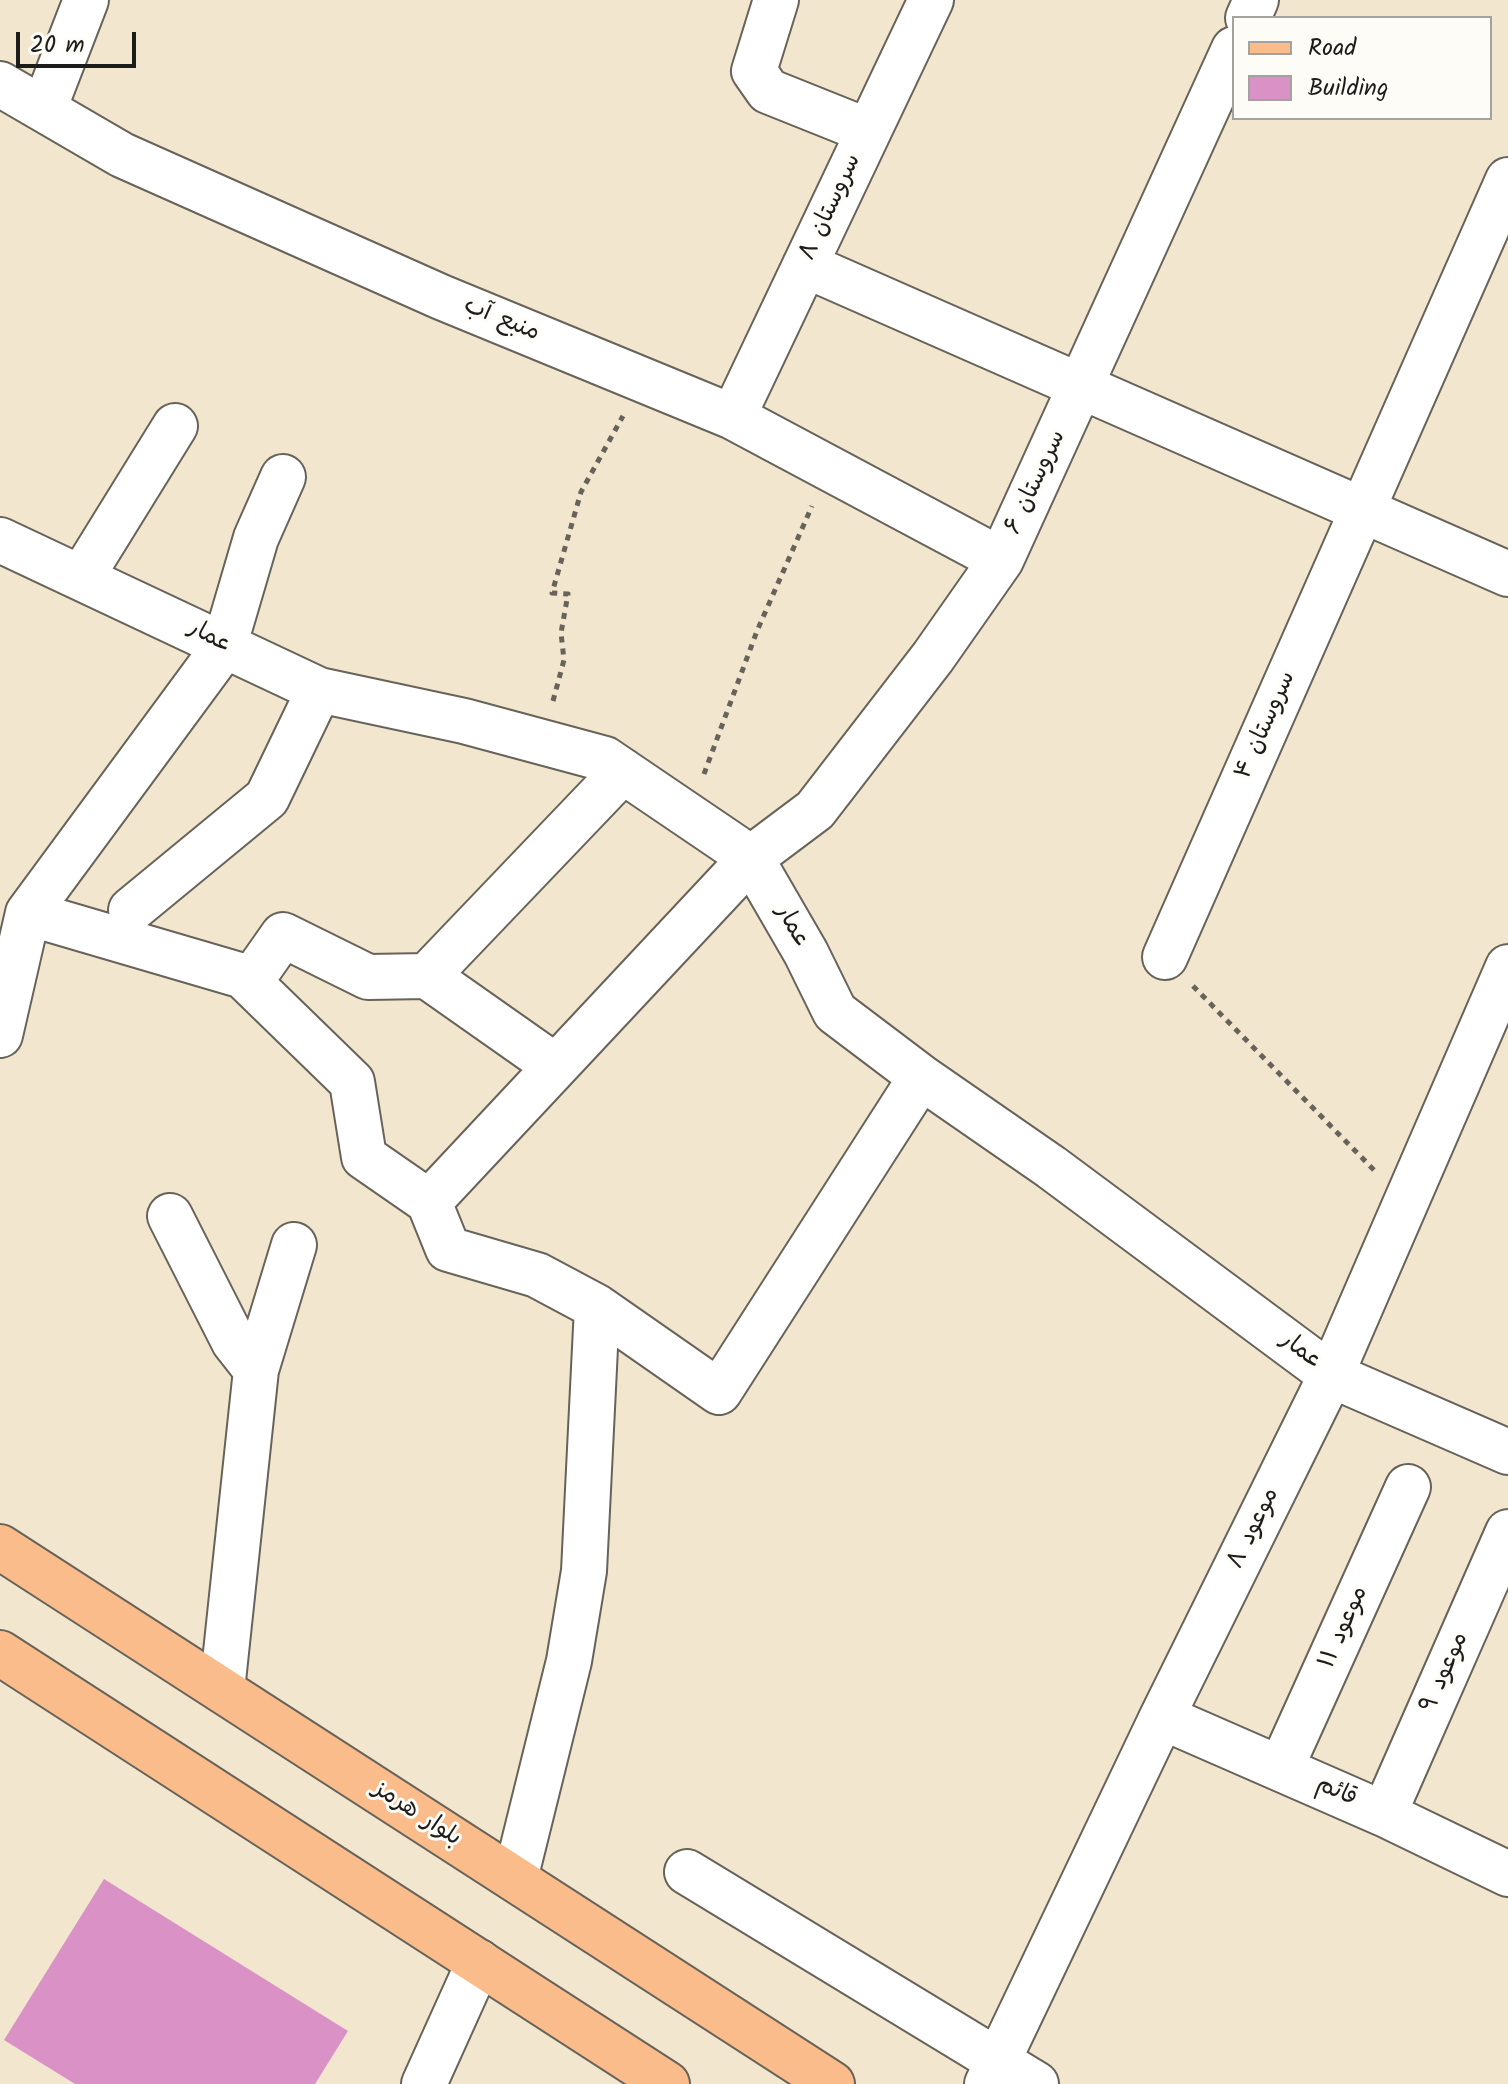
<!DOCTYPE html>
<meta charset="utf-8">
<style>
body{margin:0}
#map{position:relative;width:1508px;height:2084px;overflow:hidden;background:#f2e7ce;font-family:Kalam,sans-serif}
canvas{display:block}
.legend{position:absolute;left:1232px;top:16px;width:260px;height:104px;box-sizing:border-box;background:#fdfcf7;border:2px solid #a3a29f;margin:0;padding:10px 14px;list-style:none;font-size:24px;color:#1c1c1c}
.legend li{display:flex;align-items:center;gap:16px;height:40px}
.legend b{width:40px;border:2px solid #a3a29f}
.scale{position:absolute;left:16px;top:32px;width:120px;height:36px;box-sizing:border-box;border:4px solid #1c1c1c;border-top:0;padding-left:10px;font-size:24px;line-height:28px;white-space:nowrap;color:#1c1c1c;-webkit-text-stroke:6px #fdfcf7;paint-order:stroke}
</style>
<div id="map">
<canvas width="1508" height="2084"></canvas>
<ul class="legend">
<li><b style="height:10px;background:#fabc8b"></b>Road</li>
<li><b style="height:22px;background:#da92c6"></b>Building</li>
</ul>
<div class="scale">20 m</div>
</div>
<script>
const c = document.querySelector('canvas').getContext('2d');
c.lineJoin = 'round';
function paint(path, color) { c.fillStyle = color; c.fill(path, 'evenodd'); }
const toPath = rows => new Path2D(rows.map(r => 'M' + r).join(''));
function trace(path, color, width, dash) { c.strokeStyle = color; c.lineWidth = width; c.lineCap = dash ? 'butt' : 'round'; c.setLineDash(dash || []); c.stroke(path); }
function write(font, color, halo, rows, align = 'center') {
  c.font = font + ' Kalam,"Playpen Sans Arabic",sans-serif'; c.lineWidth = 6; c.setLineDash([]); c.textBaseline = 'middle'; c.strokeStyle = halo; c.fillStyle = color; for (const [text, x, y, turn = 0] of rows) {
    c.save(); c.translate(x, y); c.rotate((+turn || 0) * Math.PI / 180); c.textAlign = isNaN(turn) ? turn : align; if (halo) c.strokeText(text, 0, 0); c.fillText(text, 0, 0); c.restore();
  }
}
const building = toPath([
 [104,1879,348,2031,315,2084,75,2084,4,2040]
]);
const path = toPath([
 [553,701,564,660,561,633,568,594,552,593,581,492,623,416],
 [704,774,757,631,812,506],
 [1193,986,1374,1170]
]);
const minor = toPath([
 [776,0,754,71,768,91,868,131],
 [1248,18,1256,0],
 [0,84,122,155,441,297,733,417,1001,560],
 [44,109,86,0],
 [805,265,1508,574],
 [733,417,931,0],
 [0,540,319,690,464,721,605,759,751,858,806,953,835,1012,921,1077,1051,1167,1331,1375,1508,1452],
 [81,578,175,426],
 [131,910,267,798,319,690],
 [28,913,243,976,352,1082,364,1157,429,1202,448,1249,537,1275,597,1307,719,1392,921,1077],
 [1165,957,1508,180],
 [427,976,623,771],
 [250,982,283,935,368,977,427,976,555,1066],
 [0,1035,28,913,224,647,256,538,283,477],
 [429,1202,751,858,815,810,933,657,1001,560,1234,49],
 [170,1216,234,1342,256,1370],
 [222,1690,256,1370,294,1245],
 [1162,1717,1384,1814,1508,1874],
 [1281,1768,1408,1487],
 [1384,1814,1508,1532],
 [687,1872,1036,2084],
 [515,1879,569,1661,584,1571,597,1307],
 [424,2084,479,1962],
 [987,2084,1162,1717,1331,1375,1508,967]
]);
const major = toPath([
 [0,1547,832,2084],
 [0,1653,667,2084]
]);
const streetNames = [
 ["سروستان ۸",832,208,-65],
 ["منبع آب",501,321,22],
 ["سروستان ۶",1037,483,-65],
 ["عمار",209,638,27],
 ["سروستان ۴",1267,726,-66],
 ["عمار",791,927,60],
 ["عمار",1300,1352,37],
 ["موعود ۸",1255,1529,-64],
 ["موعود ۱۱",1345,1628,-66],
 ["موعود ۹",1446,1673,-66],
 ["قائم",1336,1793,24],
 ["بلوار هرمز",416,1815,33]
];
paint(building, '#da92c6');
trace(minor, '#67635a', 48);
trace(major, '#67635a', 48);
trace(path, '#67635a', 5, [6, 6]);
trace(minor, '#fff', 44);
trace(major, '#fabc8b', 44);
write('24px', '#1c1c1c', '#fdfcf7', streetNames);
</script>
